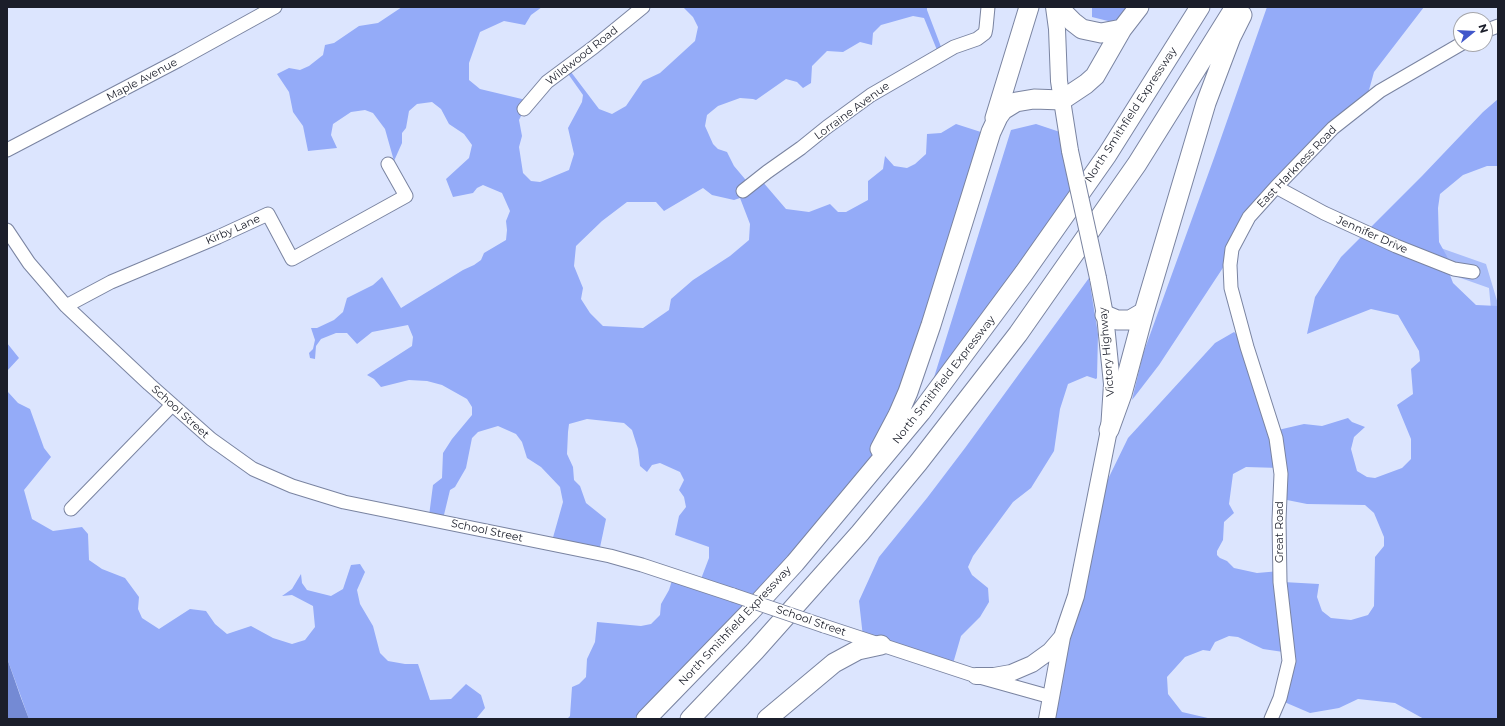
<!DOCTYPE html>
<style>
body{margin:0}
#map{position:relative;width:1505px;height:726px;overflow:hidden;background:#dce5fe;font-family:Montserrat,sans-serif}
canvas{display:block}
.frame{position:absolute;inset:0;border:8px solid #1b1e2a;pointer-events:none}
.north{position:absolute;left:1453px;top:12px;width:40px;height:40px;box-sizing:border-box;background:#fff;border:1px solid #a4a5aa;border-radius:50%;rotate:72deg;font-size:11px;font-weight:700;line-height:16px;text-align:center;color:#1b1e2a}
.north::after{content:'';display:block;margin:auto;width:14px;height:18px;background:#4157ca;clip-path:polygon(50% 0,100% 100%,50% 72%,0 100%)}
</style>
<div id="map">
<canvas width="1505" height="726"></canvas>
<div class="frame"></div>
<div class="north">N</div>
</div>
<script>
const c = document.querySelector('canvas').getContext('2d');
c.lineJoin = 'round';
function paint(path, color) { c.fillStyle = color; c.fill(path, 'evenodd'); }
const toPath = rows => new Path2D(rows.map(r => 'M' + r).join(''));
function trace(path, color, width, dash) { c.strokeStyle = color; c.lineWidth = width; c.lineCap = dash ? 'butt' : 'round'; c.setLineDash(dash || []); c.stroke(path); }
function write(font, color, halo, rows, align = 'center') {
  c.font = font + ' Montserrat,sans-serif'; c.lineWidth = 3; c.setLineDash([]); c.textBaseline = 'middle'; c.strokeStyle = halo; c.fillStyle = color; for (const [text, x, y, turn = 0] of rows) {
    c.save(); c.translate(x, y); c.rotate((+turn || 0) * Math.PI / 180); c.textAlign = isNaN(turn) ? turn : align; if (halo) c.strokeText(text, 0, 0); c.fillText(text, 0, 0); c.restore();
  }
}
const green = toPath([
 [1418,240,1486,264,1498,304,1498,384,1489,288,1404,258]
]);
const forest = toPath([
 [402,7,542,7,531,15,525,25,504,21,480,32,469,63,469,80,480,89,526,100,527,104,519,120,522,136,519,147,523,173,531,181,540,182,569,170,574,154,568,128,582,102,583,95,566,71,568,68,599,109,612,114,626,106,643,81,660,73,695,41,698,27,693,17,683,7,927,7,927,10,943,52,939,55,924,18,913,16,881,25,873,33,872,45,860,42,843,52,827,51,812,66,811,83,803,88,797,82,786,79,756,100,753,99,740,98,718,106,707,115,705,126,713,144,718,149,727,152,734,166,750,185,762,181,786,209,809,212,830,204,838,212,846,212,868,200,868,181,883,169,885,156,894,166,907,168,915,164,926,154,927,134,941,133,956,124,984,133,915,362,879,448,852,495,663,693,634,719,567,719,570,716,572,687,579,684,586,677,587,659,595,642,597,622,641,626,651,624,660,615,661,604,669,590,674,574,701,579,709,558,709,547,675,535,679,516,686,507,684,497,679,490,684,480,680,472,660,463,652,465,647,472,640,466,638,449,632,430,624,423,587,419,569,424,568,432,567,454,573,467,574,480,580,486,586,503,606,519,599,552,552,541,563,502,560,487,541,467,527,458,522,442,516,434,498,426,478,432,472,438,466,468,455,487,450,490,443,519,429,516,433,485,442,478,443,453,452,439,472,415,472,407,467,399,442,385,427,381,409,380,381,387,374,379,367,375,412,346,413,337,408,325,372,332,357,344,347,333,336,333,321,339,316,346,315,359,310,358,309,353,313,349,315,340,311,328,317,328,334,320,343,312,347,298,373,285,382,277,401,308,463,270,474,265,481,260,484,253,506,240,507,230,506,221,510,211,502,193,483,185,477,188,473,193,453,197,446,179,469,158,472,145,464,134,449,124,441,109,432,102,417,104,409,111,406,128,402,133,402,143,394,161,385,129,373,113,365,110,351,112,333,124,331,135,337,148,308,151,303,126,293,112,289,92,277,74,289,68,300,70,309,66,323,55,325,45,334,43,359,26,378,23],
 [703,188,712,195,734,200,740,198,750,224,749,240,730,256,693,280,671,299,669,310,643,328,603,326,590,313,581,299,583,288,574,266,576,246,602,221,627,202,656,202,664,211],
 [1092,7,1132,7,1116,23,1092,17],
 [1267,7,1424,7,1374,72,1366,101,1249,219,1232,254,1159,365,1132,400,1143,354,1214,158],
 [1498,99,1498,166,1487,166,1463,175,1440,194,1438,208,1439,242,1450,262,1450,275,1453,283,1476,305,1498,306,1498,719,1424,719,1395,703,1358,699,1339,708,1310,713,1282,701,1290,653,1263,649,1238,637,1229,636,1215,642,1210,651,1203,650,1185,657,1167,677,1168,694,1182,712,1212,719,1047,719,1092,512,1128,438,1215,343,1234,332,1246,343,1278,430,1304,424,1322,426,1348,418,1352,422,1365,427,1354,437,1351,449,1357,471,1367,477,1375,478,1402,468,1411,459,1411,439,1397,405,1413,394,1411,369,1420,361,1419,351,1398,315,1371,309,1307,334,1315,297,1341,257,1422,176,1483,112],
 [1246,467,1280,468,1282,499,1307,504,1365,505,1374,513,1384,537,1384,546,1375,557,1374,606,1368,615,1351,620,1331,618,1322,611,1317,597,1319,584,1283,582,1280,571,1257,573,1234,568,1227,561,1220,558,1217,555,1217,551,1223,540,1224,522,1234,513,1229,504,1233,474],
 [1036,124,1063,133,1076,194,931,387,1011,130],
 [1089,278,1098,334,1097,378,1096,379,1087,376,1068,384,1060,409,1054,451,1031,488,1013,502,973,556,968,567,972,575,988,588,989,602,980,617,961,636,952,667,863,637,859,601,879,557,927,498,965,448],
 [7,343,19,358,7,371],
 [7,379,8,392,18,403,30,409,44,448,51,457,24,490,32,519,53,531,82,527,88,534,89,560,102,569,125,578,139,597,138,609,142,618,159,629,190,609,206,611,215,624,227,634,251,626,273,638,292,644,305,640,315,627,313,606,292,595,282,596,292,589,301,574,302,583,307,590,331,596,343,589,351,565,360,564,365,572,357,590,360,604,373,626,380,653,388,661,405,664,418,664,430,700,451,699,466,684,481,695,485,708,476,719,29,719,7,658]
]);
const water = toPath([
 [7,658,21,698,29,719,7,719]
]);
const minor = toPath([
 [1485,31,1498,26],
 [524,109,547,82,594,47,643,7],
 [7,150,179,60,275,7],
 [1276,187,1324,213,1396,246,1454,269,1473,272],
 [743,191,767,172,801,148,827,127,871,95,954,47,977,39,985,33,986,28,988,7],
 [7,230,29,263,66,306,149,384,211,439,253,469,292,486,344,502,610,556,642,565,733,595],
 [66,306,111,282,218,237,268,214,292,259,406,196,388,164],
 [71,509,172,405],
 [824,626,976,676,1051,697],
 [1271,719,1280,698,1289,661,1280,582,1279,520,1281,474,1276,438,1247,347,1231,288,1230,265,1232,249,1249,217,1276,187,1333,128,1380,91,1461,44]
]);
const major = toPath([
 [1054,7,1057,29,1059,81,1070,151],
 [976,676,994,676,1011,673,1032,664,1050,651,1062,637],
 [1047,719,1062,637,1076,596,1109,430,1112,384,1105,315,1098,278]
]);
const highway = toPath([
 [1058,7,1073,22,1082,29,1101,33,1122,29],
 [995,118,1029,7],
 [1105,315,1117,320,1130,320,1144,312],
 [1109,430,1122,394,1144,312,1206,103,1231,37,1242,15],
 [880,449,898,415,908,392,931,325,991,132,998,117,1003,110,1016,102,1034,99,1062,100,1086,84,1095,76,1122,29,1139,7],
 [646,719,749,613,795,563,921,412,1024,273,1107,155,1200,7],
 [690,719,755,651,860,533,918,463,1018,334,1137,164,1235,7],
 [767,719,834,663,858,650,881,645]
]);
const minorBridge = toPath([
 [733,595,824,626]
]);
const majorBridge = toPath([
 [1070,151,1098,278]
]);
const streetNames = [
 ["Wildwood Road",582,56,-38],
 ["Maple Avenue",142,80,-28],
 ["Lorraine Avenue",852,111,-36],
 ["North Smithfield Expressway",1131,115,-57],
 ["East Harkness Road",1297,167,-46],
 ["Kirby Lane",233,230,-24],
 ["Jennifer Drive",1372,235,24],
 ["Victory Highway",1107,352,-95],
 ["North Smithfield Expressway",944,380,-52],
 ["School Street",180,412,42],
 ["School Street",487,531,12],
 ["Great Road",1280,532,-90],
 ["School Street",811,621,19],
 ["North Smithfield Expressway",735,626,-47]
];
paint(green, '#a9bdfa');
paint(forest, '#94abf8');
paint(water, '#748ad4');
trace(minor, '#7a84a1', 15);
trace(major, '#7a84a1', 18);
trace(highway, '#7a84a1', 21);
trace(minor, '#fff', 13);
trace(major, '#fff', 16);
trace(highway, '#fff', 19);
trace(minorBridge, '#7a84a1', 15, []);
trace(majorBridge, '#7a84a1', 18, []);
trace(minorBridge, '#fff', 13);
trace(majorBridge, '#fff', 16);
write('11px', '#1b1e2a', '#fff', streetNames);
</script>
